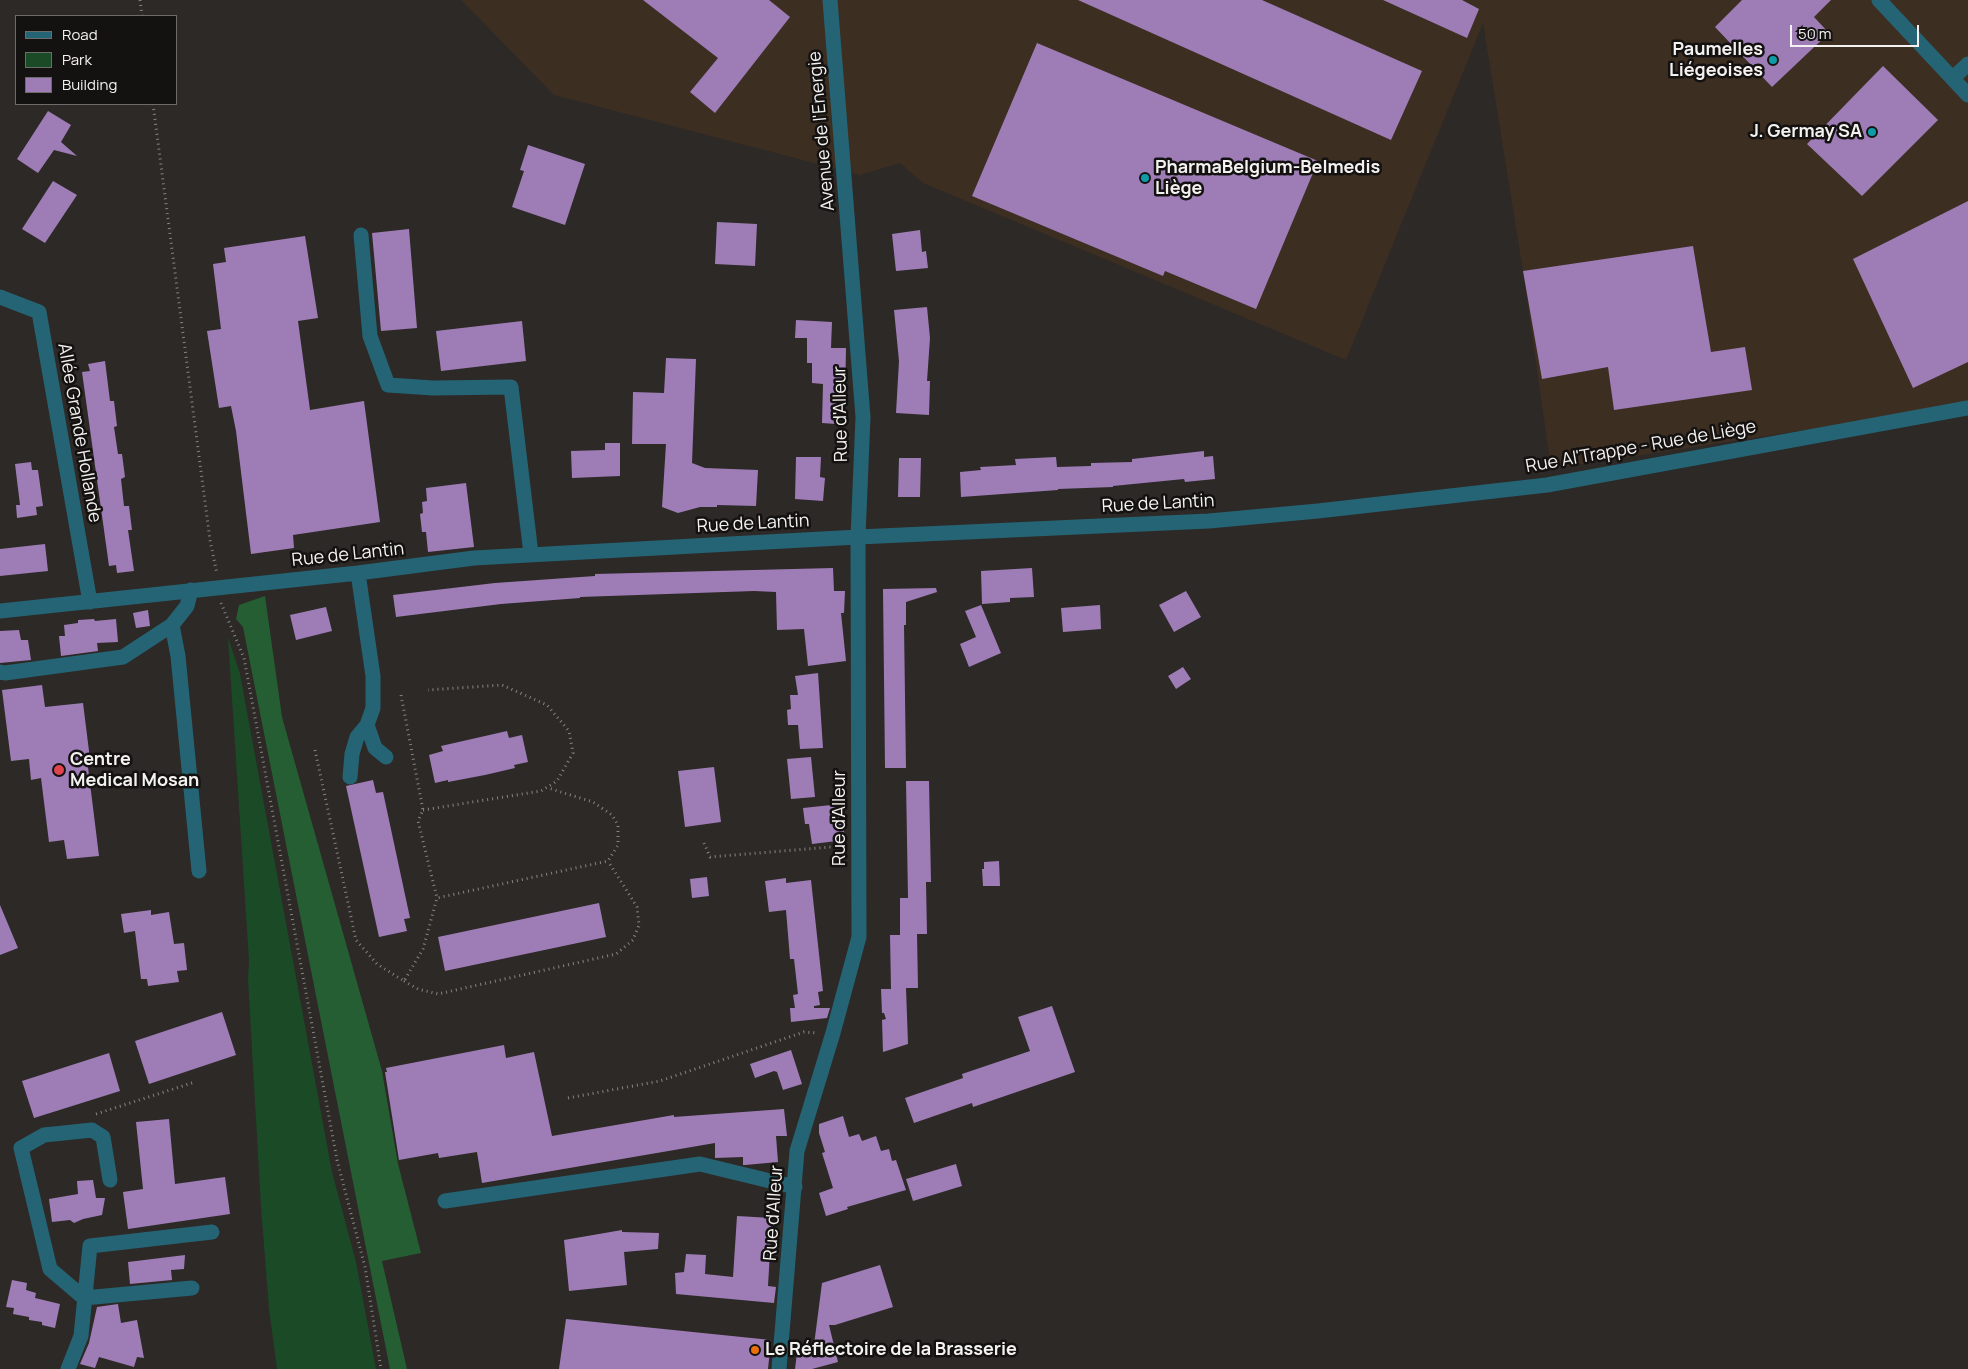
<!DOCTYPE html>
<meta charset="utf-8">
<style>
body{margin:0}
#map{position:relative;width:1968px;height:1369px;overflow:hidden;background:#2d2926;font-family:Manrope,sans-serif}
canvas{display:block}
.legend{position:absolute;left:15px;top:15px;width:162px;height:90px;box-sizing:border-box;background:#141211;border:1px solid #6e6c6a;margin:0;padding:6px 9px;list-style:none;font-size:15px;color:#f4f2f0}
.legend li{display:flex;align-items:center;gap:10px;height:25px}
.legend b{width:25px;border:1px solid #6e6c6a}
.scale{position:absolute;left:1790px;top:25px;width:129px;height:22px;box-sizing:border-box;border:2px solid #f4f2f0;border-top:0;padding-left:6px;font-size:15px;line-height:18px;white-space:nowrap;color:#f4f2f0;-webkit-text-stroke:4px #141211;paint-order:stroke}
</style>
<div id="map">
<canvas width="1968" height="1369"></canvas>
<ul class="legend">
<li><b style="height:6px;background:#256474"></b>Road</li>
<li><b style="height:14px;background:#1b4a27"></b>Park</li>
<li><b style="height:14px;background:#9e7db7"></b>Building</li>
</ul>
<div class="scale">50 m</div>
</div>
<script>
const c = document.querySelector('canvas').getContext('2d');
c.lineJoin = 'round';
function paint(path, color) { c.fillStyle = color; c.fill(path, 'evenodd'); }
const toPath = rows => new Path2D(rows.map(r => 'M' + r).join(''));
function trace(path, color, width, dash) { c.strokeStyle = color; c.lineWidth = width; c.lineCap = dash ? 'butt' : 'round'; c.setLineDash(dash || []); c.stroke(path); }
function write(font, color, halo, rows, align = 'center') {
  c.font = font + ' Manrope,sans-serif'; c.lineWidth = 5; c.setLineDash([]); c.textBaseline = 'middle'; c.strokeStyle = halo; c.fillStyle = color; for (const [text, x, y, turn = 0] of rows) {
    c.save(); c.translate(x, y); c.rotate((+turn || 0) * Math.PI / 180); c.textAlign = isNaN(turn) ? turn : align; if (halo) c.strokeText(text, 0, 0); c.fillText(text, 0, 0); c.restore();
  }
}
const industrial = toPath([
 [461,0,1968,0,1968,405,1551,469,1523,271,1483,23,1346,360,923,183,900,163,860,175,554,95]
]);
const green = toPath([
 [228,637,240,674,332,1172,356,1262,376,1369,277,1369,269,1309,261,1207,248,979,249,961]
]);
const forest = toPath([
 [265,596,282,717,382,1071,398,1164,421,1253,382,1261,407,1369,390,1369,243,627,236,619,239,605]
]);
const building = toPath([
 [643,0,769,0,790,17,715,113,690,92,718,58],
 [1078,0,1262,0,1422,71,1391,140],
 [1383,0,1462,0,1479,9,1467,38],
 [1742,0,1831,0,1814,17,1829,33,1772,87,1715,27],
 [1037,43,1318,161,1256,309,1165,271,1163,276,972,196],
 [1883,66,1938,120,1862,196,1807,144],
 [48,111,71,125,61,142,77,156,54,150,38,173,17,159],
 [528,145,585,164,565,225,512,207,524,171,520,170],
 [53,181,77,195,45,243,22,229],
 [1968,201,1968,362,1913,388,1853,259],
 [717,222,757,224,755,266,715,264],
 [409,229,417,328,381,331,372,233],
 [920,230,922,252,926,251,928,268,896,271,892,234],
 [305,236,318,318,298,321,310,410,364,401,380,522,293,535,294,548,251,554,236,431,231,406,219,408,207,331,221,329,213,264,226,262,224,248],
 [1693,246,1711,352,1745,347,1752,390,1614,410,1608,367,1542,379,1523,271],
 [927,307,930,338,927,381,930,381,929,415,896,413,899,361,894,310],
 [796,320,832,322,831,348,846,348,845,400,837,400,836,424,822,423,823,384,812,383,812,363,807,363,807,338,795,338],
 [522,321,526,361,441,371,436,331],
 [666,358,696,359,692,463,705,468,758,470,756,506,717,505,717,507,700,507,678,513,662,507,666,444,632,444,633,392,664,393],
 [105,361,110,401,114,401,117,426,114,427,118,454,122,454,125,477,121,479,124,506,129,506,132,530,128,530,134,571,117,573,116,565,109,566,82,372,90,371,88,364],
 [605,443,620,443,620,476,572,478,571,451,605,450],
 [1204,451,1204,457,1213,456,1215,479,1185,482,1184,479,1113,486,1113,487,1058,489,1058,490,961,497,960,472,981,470,980,467,1016,465,1015,459,1056,457,1057,467,1091,466,1091,463,1132,462,1132,459],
 [796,457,821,457,820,477,825,478,823,501,795,499],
 [899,458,921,458,920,497,898,497],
 [31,462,32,470,38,470,43,506,36,507,37,515,17,518,16,505,20,505,15,464],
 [466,483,474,547,428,552,426,532,422,532,420,514,423,513,422,502,427,501,426,488],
 [45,544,48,571,0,576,0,549],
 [833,568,834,591,845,591,844,613,841,613,846,661,808,666,804,629,777,630,776,592,754,591,580,597,580,598,501,604,396,617,393,595,495,583,595,576,595,574],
 [1032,568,1034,597,1010,598,1010,602,982,604,981,571],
 [936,588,937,592,906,602,906,625,904,625,906,768,885,768,883,589],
 [1186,591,1201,617,1174,632,1159,605],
 [981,605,1001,653,969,667,960,644,976,637,965,611],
 [1100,605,1101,629,1063,632,1061,608],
 [326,607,332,631,296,640,290,615],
 [148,610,150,626,136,628,133,613],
 [94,619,95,621,116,619,118,642,97,643,98,651,61,656,59,636,65,636,64,625,78,623,78,620],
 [19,630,21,640,28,640,31,660,0,663,0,631],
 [1183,667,1191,679,1176,689,1168,676],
 [818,673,823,748,800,749,798,725,788,725,787,710,791,709,790,695,798,695,795,676],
 [42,685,45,707,83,703,90,759,87,759,99,856,67,859,64,840,49,842,41,778,31,780,29,759,11,761,2,690],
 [507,731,509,738,522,735,528,762,514,765,515,768,485,775,448,782,448,780,435,783,429,755,443,751,441,746],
 [811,757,815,797,791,799,787,759],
 [714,767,721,822,685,827,678,771],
 [373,780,376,793,383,792,410,918,404,919,407,931,379,937,346,786],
 [906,781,929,781,931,882,926,882,927,934,917,934,918,988,906,988,908,1044,883,1052,882,1020,886,1019,884,1013,882,1013,881,989,891,989,890,935,900,935,900,898,908,898],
 [841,804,845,840,812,844,809,824,805,824,803,808],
 [999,861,1000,886,983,886,982,869,984,869,984,862],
 [707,877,709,896,692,898,690,879],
 [786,878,786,883,811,880,823,991,818,992,820,1005,814,1006,814,1008,830,1008,827,1018,791,1022,790,1008,795,1008,793,995,798,994,794,959,790,959,786,910,769,912,765,881],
 [599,903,606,937,445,971,438,937],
 [0,905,18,948,0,955],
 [151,910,151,915,169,912,174,944,184,943,187,970,177,971,179,982,148,986,147,979,141,979,135,931,124,933,121,914],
 [1052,1006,1075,1072,973,1107,972,1103,914,1123,905,1098,963,1078,962,1074,1030,1051,1018,1017],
 [222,1012,236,1055,149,1084,135,1041],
 [504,1045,506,1058,534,1052,552,1136,674,1115,674,1117,784,1109,787,1136,776,1136,778,1162,745,1165,743,1165,743,1157,715,1158,715,1143,482,1183,477,1152,439,1158,438,1153,399,1160,385,1072,387,1072,386,1068],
 [791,1050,802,1084,783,1090,777,1072,774,1071,755,1078,750,1064],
 [109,1053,120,1091,34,1118,22,1081],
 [843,1116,849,1137,859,1134,862,1141,876,1136,881,1151,889,1149,892,1161,896,1160,906,1190,847,1207,848,1209,826,1216,819,1193,833,1188,822,1153,825,1152,819,1133,819,1124],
 [169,1119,175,1184,225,1177,230,1214,128,1229,123,1192,143,1189,136,1122],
 [956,1164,962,1186,913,1201,906,1179],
 [93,1180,96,1198,105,1198,102,1215,83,1219,74,1223,70,1220,52,1222,49,1199,78,1194,77,1181],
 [737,1216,772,1218,768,1286,776,1287,774,1303,676,1294,675,1273,684,1272,686,1254,706,1255,705,1274,733,1277],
 [622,1230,622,1232,659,1233,658,1249,624,1252,627,1285,569,1291,564,1240],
 [185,1255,184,1269,171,1270,172,1280,130,1284,128,1262],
 [880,1265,893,1307,835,1325,829,1325,838,1362,812,1369,795,1369,798,1345,814,1345,822,1283],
 [12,1280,27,1283,26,1290,36,1293,35,1298,60,1304,55,1328,42,1325,42,1322,29,1320,29,1317,13,1314,14,1308,6,1307],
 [118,1304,121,1323,137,1320,144,1358,137,1357,134,1367,99,1357,95,1368,80,1364,89,1343,97,1307],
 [566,1319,771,1340,768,1369,559,1369]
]);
const path = toPath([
 [140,0,142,16],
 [153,104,210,540,217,574],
 [221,603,244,658,337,1160,365,1267,381,1369],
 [401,695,423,810,418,821,437,898],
 [315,750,356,940,377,964,404,981,423,949,437,898,608,861,618,845,618,825,612,815,593,802,548,788],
 [423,810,541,791,557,781,573,753,569,731,547,705,502,685,428,690],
 [704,843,710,857,843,846],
 [404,981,418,989,438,994,616,954,633,940,639,925,637,907,608,861],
 [568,1098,660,1081,804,1032,817,1033],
 [96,1114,195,1082]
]);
const minor = toPath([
 [1879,0,1968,95],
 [1953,78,1968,64],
 [361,235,370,336,388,385,433,388,511,387,531,554],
 [0,297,39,312,90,602],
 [358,573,373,676,373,708,367,725,375,748,386,757],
 [0,611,358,573,474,558,858,537,1209,521,1318,511,1547,485,1968,408],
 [172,625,178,656,199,871],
 [0,672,5,673,123,657,172,625,187,606,191,590],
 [350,777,352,754,357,737,367,725],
 [110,1180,103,1137,92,1130,44,1135,21,1148,50,1269,84,1298,192,1288],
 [445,1201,700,1164,795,1187],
 [68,1369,81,1336,90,1246,212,1232],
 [779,1369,797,1151,833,1033,859,937,858,537,863,417,830,0]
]);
const markers = [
 [1773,60,5,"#0f9aa8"],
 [1872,132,5,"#0f9aa8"],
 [1145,178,5,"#0f9aa8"],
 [59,770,6,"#e0444e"],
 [755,1350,5,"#e8710a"]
];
const poiNames = [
 ["Paumelles",1763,50,"right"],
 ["Liégeoises",1763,71,"right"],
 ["J. Germay SA",1862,132,"right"],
 ["PharmaBelgium-Belmedis",1155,168],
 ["Liège",1155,189],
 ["Centre",70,760],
 ["Medical Mosan",70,781],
 ["Le Réflectoire de la Brasserie",765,1350]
];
const streetNames = [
 ["Avenue de l'Energie",822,131,-95],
 ["Rue d'Alleur",841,414,-91],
 ["Allée Grande Hollande",79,433,80],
 ["Rue Al'Trappe - Rue de Liège",1641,447,-10],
 ["Rue de Lantin",1158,504,-3],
 ["Rue de Lantin",753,524,-3],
 ["Rue de Lantin",348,555,-6],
 ["Rue d'Alleur",840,818,-90],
 ["Rue d'Alleur",774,1213,-86]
];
paint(industrial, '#3d2e22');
paint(green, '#1b4a27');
paint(forest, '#255e33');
paint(building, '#9e7db7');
trace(path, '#878482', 3, [1, 4]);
trace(minor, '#256474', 15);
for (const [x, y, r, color] of markers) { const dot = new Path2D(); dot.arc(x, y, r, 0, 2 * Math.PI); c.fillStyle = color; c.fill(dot); trace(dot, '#141211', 2); }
write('bold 18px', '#f4f2f0', '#141211', poiNames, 'left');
write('18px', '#f4f2f0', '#141211', streetNames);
</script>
